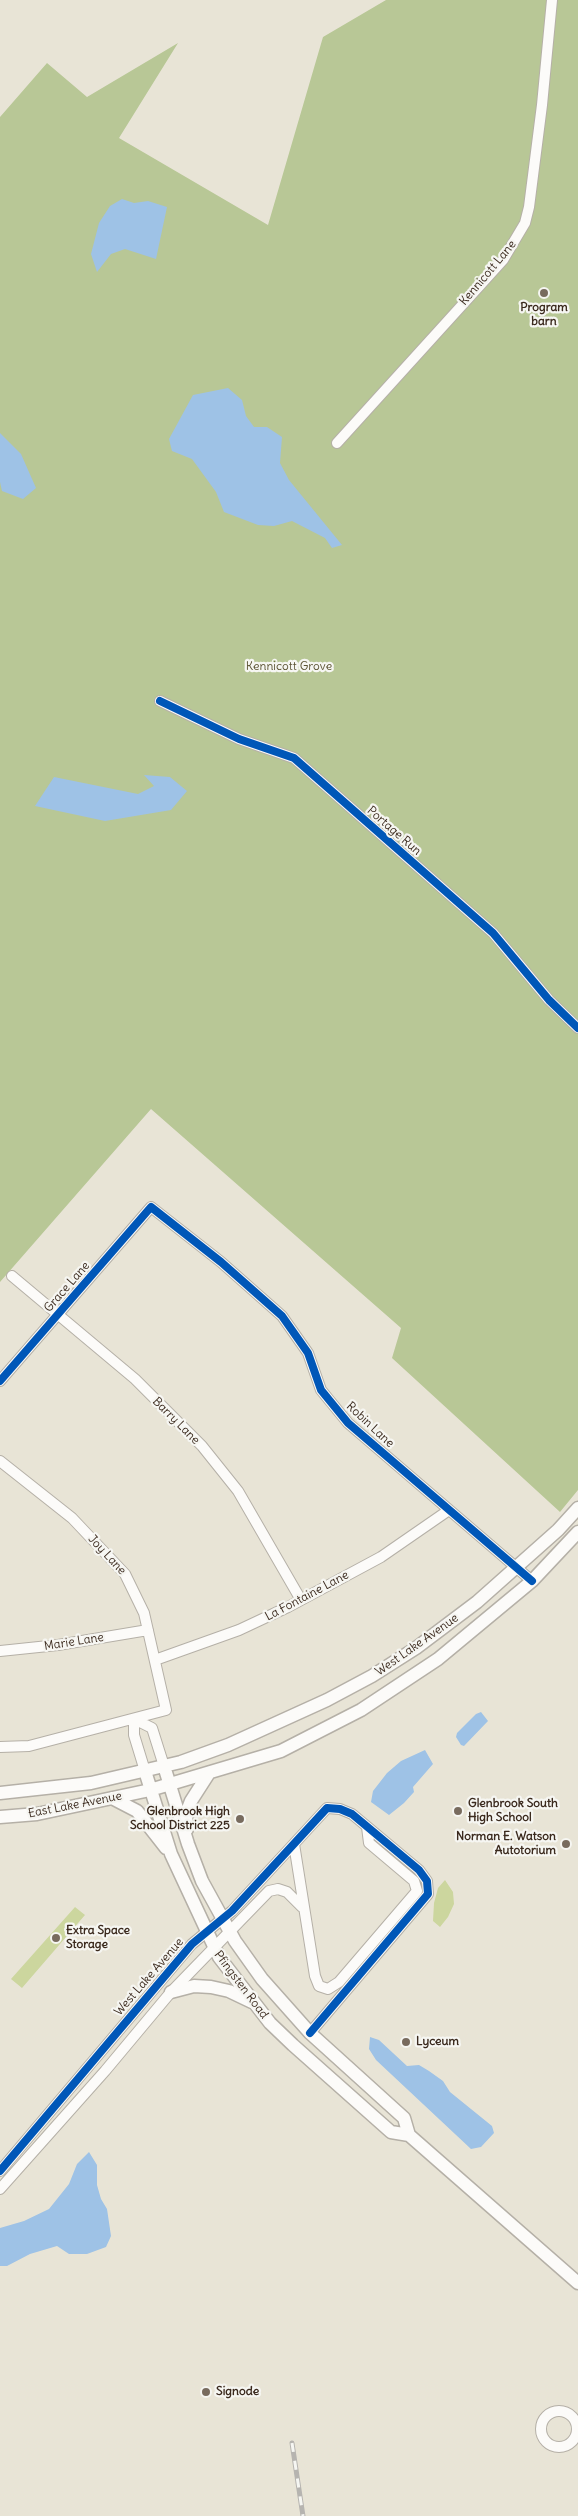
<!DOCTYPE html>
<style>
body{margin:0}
canvas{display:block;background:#e8e4d6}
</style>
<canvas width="578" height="2516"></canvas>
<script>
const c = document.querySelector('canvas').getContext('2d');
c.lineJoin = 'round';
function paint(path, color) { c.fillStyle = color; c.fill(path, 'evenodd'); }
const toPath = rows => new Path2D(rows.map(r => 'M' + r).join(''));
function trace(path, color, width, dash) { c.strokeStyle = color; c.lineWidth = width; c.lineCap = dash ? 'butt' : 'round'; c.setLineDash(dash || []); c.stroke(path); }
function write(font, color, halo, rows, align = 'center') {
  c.font = font + ' Delius,sans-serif'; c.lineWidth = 4.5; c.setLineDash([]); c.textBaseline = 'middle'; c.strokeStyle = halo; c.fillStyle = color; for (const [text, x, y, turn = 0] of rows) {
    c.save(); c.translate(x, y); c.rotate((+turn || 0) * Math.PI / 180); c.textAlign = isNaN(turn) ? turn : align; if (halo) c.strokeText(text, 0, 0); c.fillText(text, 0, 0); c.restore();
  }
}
const green = toPath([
 [445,1880,453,1892,454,1904,448,1917,440,1927,433,1921,434,1903,438,1888],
 [75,1907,85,1915,22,1988,11,1979]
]);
const forest = toPath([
 [386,0,578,0,578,1490,560,1512,392,1358,401,1328,151,1109,0,1282,0,117,47,63,87,97,178,43,119,138,268,225,323,37]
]);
const water = toPath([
 [122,199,134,203,148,201,167,207,156,259,125,249,111,254,97,272,91,254,99,223,110,206],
 [228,388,242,400,246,416,254,427,267,427,282,437,280,463,289,480,342,545,332,548,325,538,292,521,274,526,258,525,224,512,216,492,192,459,172,451,169,439,193,395],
 [0,433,21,454,36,488,23,499,2,491,0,482],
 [144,775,170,777,187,791,171,810,105,821,35,806,54,777,138,794,154,786],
 [481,1712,488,1721,464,1746,461,1745,456,1737,457,1733,476,1714],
 [425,1750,433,1764,413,1787,414,1792,404,1803,389,1815,371,1802,373,1791,387,1773,401,1761],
 [370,2037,379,2040,407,2066,419,2065,429,2071,443,2081,450,2092,492,2126,494,2133,481,2147,471,2149,376,2060,369,2049],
 [89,2152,97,2165,97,2185,101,2199,107,2209,111,2236,106,2247,87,2254,69,2254,57,2246,30,2254,7,2266,0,2266,0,2228,24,2221,49,2209,69,2184,77,2164]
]);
const minor = toPath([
 [337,443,503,260,525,223,529,207,542,105,552,0],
 [160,701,239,739,294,758,493,933,549,1000,578,1028],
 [12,1276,135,1379,202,1446,238,1491,301,1600],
 [0,1381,151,1207,221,1262,282,1316,308,1353,321,1390,348,1423,532,1581],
 [0,1461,72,1518,125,1574,144,1613,166,1710,29,1746,0,1747],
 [0,1651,58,1645,148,1630],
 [155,1660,239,1630,288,1607,381,1557,449,1510],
 [134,1719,152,1728,164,1766],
 [134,1719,134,1735,145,1771],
 [294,1844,315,1976,319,1986,328,1989,339,1982,417,1891,414,1881,369,1843,367,1827],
 [0,2171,192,1944,232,1911,327,1808,340,1809,352,1814,419,1870,427,1881,428,1894,310,2033],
 [0,2189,105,2071,171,1992,269,1891,278,1889,287,1892,302,1907],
 '541 2429a18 18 0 1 1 36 0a18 18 0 1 1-36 0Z'
]);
const major = toPath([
 [164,1766,188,1844,202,1881,235,1941,262,1979,310,2033,404,2118,409,2135,578,2283],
 [145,1771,171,1854,219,1957,270,2023,293,2045,391,2132,409,2135],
 [0,1793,91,1783,181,1762,228,1745,327,1700,372,1676,416,1648,477,1602,558,1530,578,1508],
 [112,1798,137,1811,166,1848],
 [0,1817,37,1814,150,1790,281,1751,361,1710,438,1659,532,1581,578,1532],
 [187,1829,186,1814,191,1801,209,1773],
 [171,1992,194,1986,211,1987,229,1991,252,2002]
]);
const rail = toPath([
 [292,2443,303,2516]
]);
const cycleway = toPath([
 [160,701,239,739,294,758,493,933,549,1000,578,1028],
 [0,1381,151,1207,221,1262,282,1316,308,1353,321,1390,348,1423,532,1581],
 [0,2171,192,1944,232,1911,327,1808,340,1809,352,1814,419,1870,427,1881,428,1894,310,2033]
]);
const markers = [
 [544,293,5,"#786b5e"],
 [458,1811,5,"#786b5e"],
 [240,1819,5,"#786b5e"],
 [566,1844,5,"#786b5e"],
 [56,1938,5,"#786b5e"],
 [406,2042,5,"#786b5e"],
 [206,2392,5,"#786b5e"]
];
const streetNames = [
 ["Kennicott Lane",488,273,-50],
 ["Portage Run",394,831,41],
 ["Grace Lane",67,1287,-49],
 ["Barry Lane",176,1421,45],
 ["Robin Lane",370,1425,43],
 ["Joy Lane",107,1555,47],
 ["La Fontaine Lane",307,1596,-28],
 ["Marie Lane",74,1642,-9],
 ["West Lake Avenue",417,1645,-35],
 ["East Lake Avenue",75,1805,-11],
 ["West Lake Avenue",149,1977,-49],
 ["Pfingsten Road",241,1985,53]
];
const poiNames = [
 ["Program",544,308,"center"],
 ["barn",544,322,"center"],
 ["Glenbrook South",468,1804],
 ["High School",468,1818],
 ["Glenbrook High",230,1812,"right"],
 ["School District 225",230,1826,"right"],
 ["Norman E. Watson",556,1837,"right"],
 ["Autotorium",556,1851,"right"],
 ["Extra Space",66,1931],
 ["Storage",66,1945],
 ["Lyceum",416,2042],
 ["Signode",216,2392]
];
const parkNames = [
 ["Kennicott Grove",289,667]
];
paint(green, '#ccd69e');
paint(forest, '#b8c796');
paint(water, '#9ec2e6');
trace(minor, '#b5b0a7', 12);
trace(major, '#b5b0a7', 15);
trace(minor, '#fcfbf9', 10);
trace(major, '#fcfbf9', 12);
trace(rail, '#b6b4b0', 5);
trace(rail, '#f6f6f2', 3, [9]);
trace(cycleway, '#0057b8', 8);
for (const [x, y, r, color] of markers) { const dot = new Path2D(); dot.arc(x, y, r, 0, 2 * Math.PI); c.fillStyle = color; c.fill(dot); trace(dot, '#f6f6f2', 2); }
write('12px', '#3b2a1e', '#f6f6f2', streetNames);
write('bold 12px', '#3b2a1e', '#f6f6f2', poiNames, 'left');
write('12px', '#5a5232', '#f6f6f2', parkNames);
</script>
